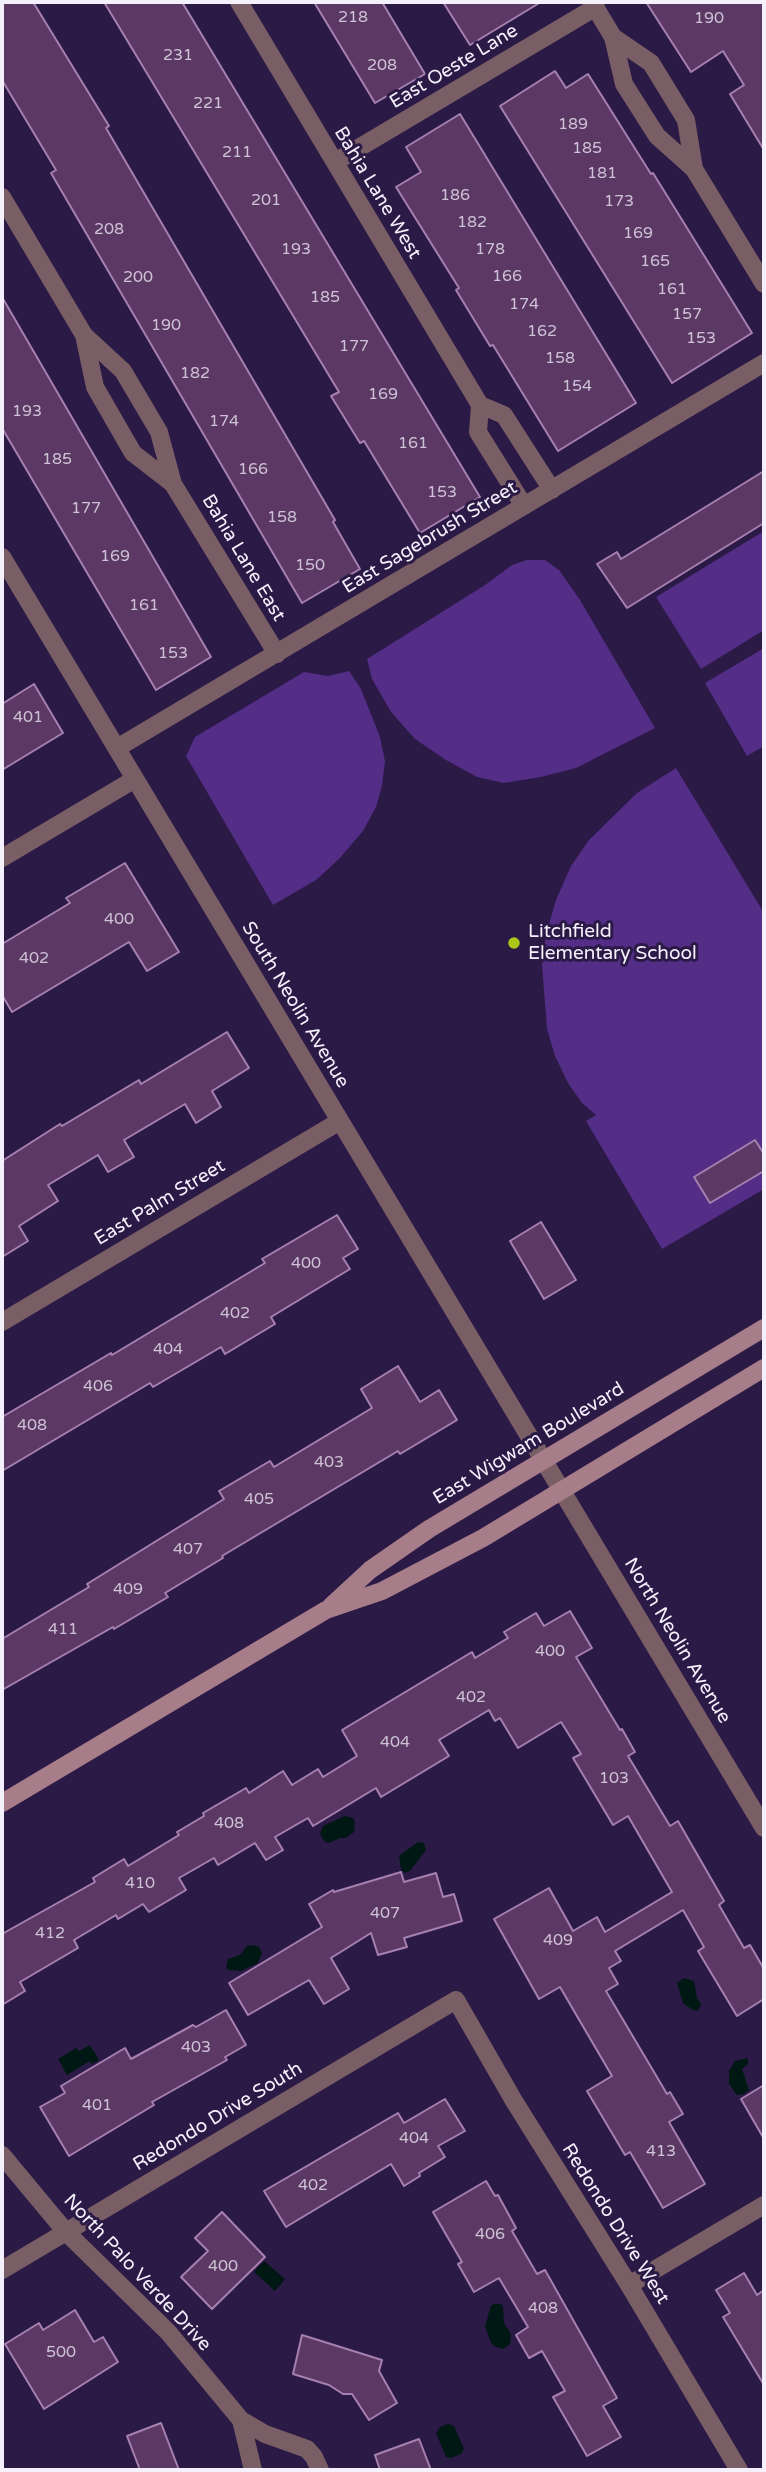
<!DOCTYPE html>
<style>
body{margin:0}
#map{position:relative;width:766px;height:2472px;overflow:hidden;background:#2b1946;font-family:"Varela Round",sans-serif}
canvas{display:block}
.frame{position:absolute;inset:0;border:4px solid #f4f0fc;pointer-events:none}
</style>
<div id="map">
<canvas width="766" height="2472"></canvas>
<div class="frame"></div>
</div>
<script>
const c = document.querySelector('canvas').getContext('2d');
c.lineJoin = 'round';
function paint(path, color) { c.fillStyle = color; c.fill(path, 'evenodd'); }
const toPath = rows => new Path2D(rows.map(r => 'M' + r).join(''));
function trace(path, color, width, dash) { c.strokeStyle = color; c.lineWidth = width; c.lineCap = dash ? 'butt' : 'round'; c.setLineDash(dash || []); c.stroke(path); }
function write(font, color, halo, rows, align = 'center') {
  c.font = font + ' "Varela Round",sans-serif'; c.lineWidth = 6; c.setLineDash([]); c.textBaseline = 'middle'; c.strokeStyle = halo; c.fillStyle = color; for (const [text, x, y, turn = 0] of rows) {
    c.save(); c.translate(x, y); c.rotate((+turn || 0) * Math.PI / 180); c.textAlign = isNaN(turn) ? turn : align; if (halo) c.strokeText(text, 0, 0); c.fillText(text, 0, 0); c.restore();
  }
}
const green = toPath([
 [764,531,764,630,701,669,656,597],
 [527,560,545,560,559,570,580,600,655,728,576,768,541,777,504,783,477,777,446,760,415,739,391,712,372,679,367,659,485,585,512,565],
 [764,648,764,746,747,756,705,683],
 [349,671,361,689,380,737,385,761,382,786,376,807,363,831,339,859,316,880,273,905,186,756,195,737,304,672,328,676],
 [676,768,764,913,764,1189,662,1249,586,1121,596,1115,582,1103,568,1083,555,1056,547,1029,542,965,546,934,556,900,571,866,589,840,637,793]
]);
const water = toPath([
 [345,1816,353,1818,355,1822,354,1832,346,1838,340,1838,329,1843,325,1842,320,1834,323,1826],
 [418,1842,424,1843,426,1850,410,1871,404,1873,401,1869,399,1856],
 [254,1945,259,1947,262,1953,258,1963,241,1971,228,1970,226,1966,228,1959,240,1955,247,1946],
 [684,1978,694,1981,697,1998,701,2004,698,2011,693,2010,683,2003,677,1983],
 [90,2045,99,2060,92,2064,90,2061,67,2075,58,2059,76,2048,79,2051],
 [748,2058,748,2064,742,2069,749,2090,744,2094,737,2095,729,2084,729,2071,735,2061],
 [264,2261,285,2279,275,2291,254,2272],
 [494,2304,501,2304,503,2306,504,2323,511,2334,510,2344,503,2349,496,2347,491,2343,485,2326,491,2306],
 [448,2424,454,2426,464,2449,461,2454,451,2458,446,2457,436,2433,440,2427]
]);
const building = toPath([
 [2,2,33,2,109,126,106,128,335,520,333,522,360,569,302,603,51,173,56,170,2,80,2,2],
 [104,2,182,2,480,497,420,533,364,441,360,443,331,396,339,392,104,2],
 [314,2,382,2,425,74,375,103,314,2],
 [443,2,541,2,470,45,443,2],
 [646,2,764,2,764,150,730,94,744,85,723,51,691,72,646,2],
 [555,71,566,88,588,74,651,174,653,173,752,333,672,383,500,106,555,71],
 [460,114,636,403,558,451,493,345,490,346,456,290,459,288,396,187,421,172,406,147,460,114],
 [2,297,211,657,156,690,2,428,2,297],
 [764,471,764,523,627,608,597,564,617,552,621,559,764,471],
 [34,684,63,733,2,770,2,704,34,684],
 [125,863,179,952,147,971,129,942,12,1012,2,995,2,944,70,903,66,898,125,863],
 [227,1032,249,1068,212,1091,221,1107,196,1123,185,1104,124,1140,134,1157,108,1172,98,1155,48,1185,58,1201,19,1226,28,1241,2,1257,2,1161,60,1124,62,1126,139,1080,141,1084,227,1032],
 [755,1140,764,1154,764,1171,710,1203,694,1177,755,1140],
 [337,1215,358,1249,343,1258,350,1269,271,1317,275,1324,225,1354,221,1347,153,1387,150,1383,2,1471,2,1417,111,1353,112,1355,265,1263,262,1259,337,1215],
 [541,1222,576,1280,544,1299,510,1241,541,1222],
 [398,1366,420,1402,439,1390,457,1420,400,1454,398,1451,222,1556,223,1558,165,1593,168,1597,114,1629,113,1627,2,1690,2,1639,89,1587,87,1584,224,1499,219,1491,270,1461,274,1467,372,1408,361,1389,398,1366],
 [570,1611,592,1648,576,1657,620,1730,622,1729,635,1752,628,1756,670,1826,678,1821,724,1901,719,1905,744,1948,750,1945,764,1969,764,1999,737,2016,698,1951,704,1947,683,1910,615,1951,621,1961,609,1968,618,1984,606,1991,667,2094,670,2092,683,2114,669,2122,705,2184,663,2208,630,2152,625,2155,587,2091,612,2076,560,1987,539,1999,494,1919,549,1888,573,1931,597,1917,605,1932,672,1892,628,1816,613,1825,573,1758,581,1754,561,1722,518,1748,500,1718,495,1721,489,1710,439,1740,449,1756,381,1797,376,1788,313,1826,308,1818,275,1837,283,1850,266,1860,255,1843,218,1865,214,1858,179,1878,186,1890,149,1912,143,1904,118,1919,116,1915,74,1940,78,1948,20,1982,25,1991,2,2005,2,1934,95,1882,93,1878,124,1859,128,1866,179,1835,177,1832,204,1816,203,1813,246,1788,249,1793,283,1771,292,1785,318,1769,323,1777,357,1756,342,1730,472,1652,475,1658,508,1638,504,1632,536,1613,544,1626,570,1611],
 [401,1872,404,1882,436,1873,443,1897,454,1894,462,1921,404,1938,407,1947,378,1955,371,1933,331,1958,349,1989,324,2004,309,1980,248,2015,229,1983,322,1927,309,1904,333,1890,334,1892,401,1872],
 [226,2010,246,2045,225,2057,227,2060,152,2102,154,2105,69,2156,40,2107,65,2093,61,2086,125,2048,131,2059,193,2025,196,2027,226,2010],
 [764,2085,764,2139,741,2099,764,2085],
 [445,2099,465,2131,438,2146,445,2157,419,2173,420,2176,404,2186,391,2164,286,2227,264,2191,398,2113,404,2123,445,2099],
 [486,2181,495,2196,498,2195,516,2228,512,2231,537,2274,545,2270,617,2398,603,2406,621,2437,587,2456,553,2397,565,2391,542,2351,529,2358,516,2335,528,2327,499,2278,474,2292,458,2264,462,2262,433,2212,486,2181],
 [222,2212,265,2257,212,2309,181,2277,208,2251,195,2238,222,2212],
 [744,2273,757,2295,764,2290,764,2385,723,2317,730,2313,716,2290,744,2273],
 [75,2310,94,2342,103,2337,118,2362,44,2409,5,2344,39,2323,43,2330,75,2310],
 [302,2335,382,2360,379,2371,397,2403,369,2420,352,2394,343,2394,329,2385,293,2374,302,2335],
 [161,2423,179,2470,140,2470,127,2436,161,2423],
 [419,2439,431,2470,380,2470,375,2455,419,2439]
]);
const street = toPath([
 [239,2,480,405],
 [592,2,613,37,624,84,657,136,694,169,686,120,651,63,613,37],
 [335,162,596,7],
 [694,169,764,284],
 [2,197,84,335,123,371,159,432,173,484,133,453,95,387,84,335],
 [480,405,504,415,552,490],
 [480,405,478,432,524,506],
 [173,484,277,654],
 [2,557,764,1828],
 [117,748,764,363],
 [2,858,135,779],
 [2,1322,340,1121],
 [2,2155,66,2232,168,2332,241,2420],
 [2,2270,456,2000,514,2101,629,2285,739,2470],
 [629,2285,764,2205],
 [253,2470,241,2420,265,2434,307,2449,314,2457,320,2470]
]);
const secondary = toPath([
 [331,1606,370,1570,429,1529,764,1328],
 [2,1803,326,1610,382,1591,483,1538,764,1368]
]);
const markers = [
 [514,943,7,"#abc716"]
];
const numberNames = [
 ["218",353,18],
 ["190",709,19],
 ["231",178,56],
 ["208",382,66],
 ["221",208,104],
 ["189",573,125],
 ["185",587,149],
 ["211",237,153],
 ["181",602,174],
 ["186",455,196],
 ["201",266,201],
 ["173",619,202],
 ["182",472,223],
 ["208",109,230],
 ["169",638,234],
 ["193",296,250],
 ["178",490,250],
 ["165",655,262],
 ["166",507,277],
 ["200",138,278],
 ["161",672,290],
 ["185",325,298],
 ["174",524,305],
 ["157",687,315],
 ["190",166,326],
 ["162",542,332],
 ["153",701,339],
 ["177",354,347],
 ["158",560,359],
 ["182",195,374],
 ["154",577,387],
 ["169",383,395],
 ["193",27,412],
 ["174",224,422],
 ["161",413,444],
 ["185",57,460],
 ["166",253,470],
 ["153",442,493],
 ["177",86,509],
 ["158",282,518],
 ["169",115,557],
 ["150",310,566],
 ["161",144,606],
 ["153",173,654],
 ["401",28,718],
 ["400",119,920],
 ["402",34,959],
 ["400",306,1264],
 ["402",235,1314],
 ["404",168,1350],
 ["406",98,1387],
 ["408",32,1426],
 ["403",329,1463],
 ["405",259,1500],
 ["407",188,1550],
 ["409",128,1590],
 ["411",63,1630],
 ["400",550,1652],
 ["402",471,1698],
 ["404",395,1743],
 ["103",614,1779],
 ["408",229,1824],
 ["410",140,1884],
 ["407",385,1914],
 ["412",50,1934],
 ["409",558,1941],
 ["403",196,2048],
 ["401",97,2106],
 ["404",414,2139],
 ["413",661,2152],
 ["402",313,2186],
 ["406",490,2235],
 ["400",223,2267],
 ["408",543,2309],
 ["500",61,2353]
];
const streetNames = [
 ["East Oeste Lane",454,67,-31],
 ["Bahia Lane West",377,193,59],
 ["East Sagebrush Street",430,538,-31],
 ["Bahia Lane East",243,558,59],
 ["South Neolin Avenue",295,1005,59],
 ["East Palm Street",160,1203,-31],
 ["East Wigwam Boulevard",529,1444,-31],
 ["North Neolin Avenue",677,1641,59],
 ["Redondo Drive South",218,2117,-31],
 ["Redondo Drive West",615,2224,58],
 ["North Palo Verde Drive",137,2273,47]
];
const poiNames = [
 ["Litchfield",528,932],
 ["Elementary School",528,954]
];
paint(green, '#532d86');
paint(water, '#001813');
paint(building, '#5c3964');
trace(building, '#a680b0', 2);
trace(street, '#795e65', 18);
trace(secondary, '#a87d8a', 18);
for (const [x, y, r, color] of markers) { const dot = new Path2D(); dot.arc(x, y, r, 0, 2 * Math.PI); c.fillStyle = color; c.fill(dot); trace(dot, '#2b1946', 2.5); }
write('16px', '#cec2d6', null, numberNames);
write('19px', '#f4f0fc', '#2b1946', streetNames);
write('19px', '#f4f0fc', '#2b1946', poiNames, 'left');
</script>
